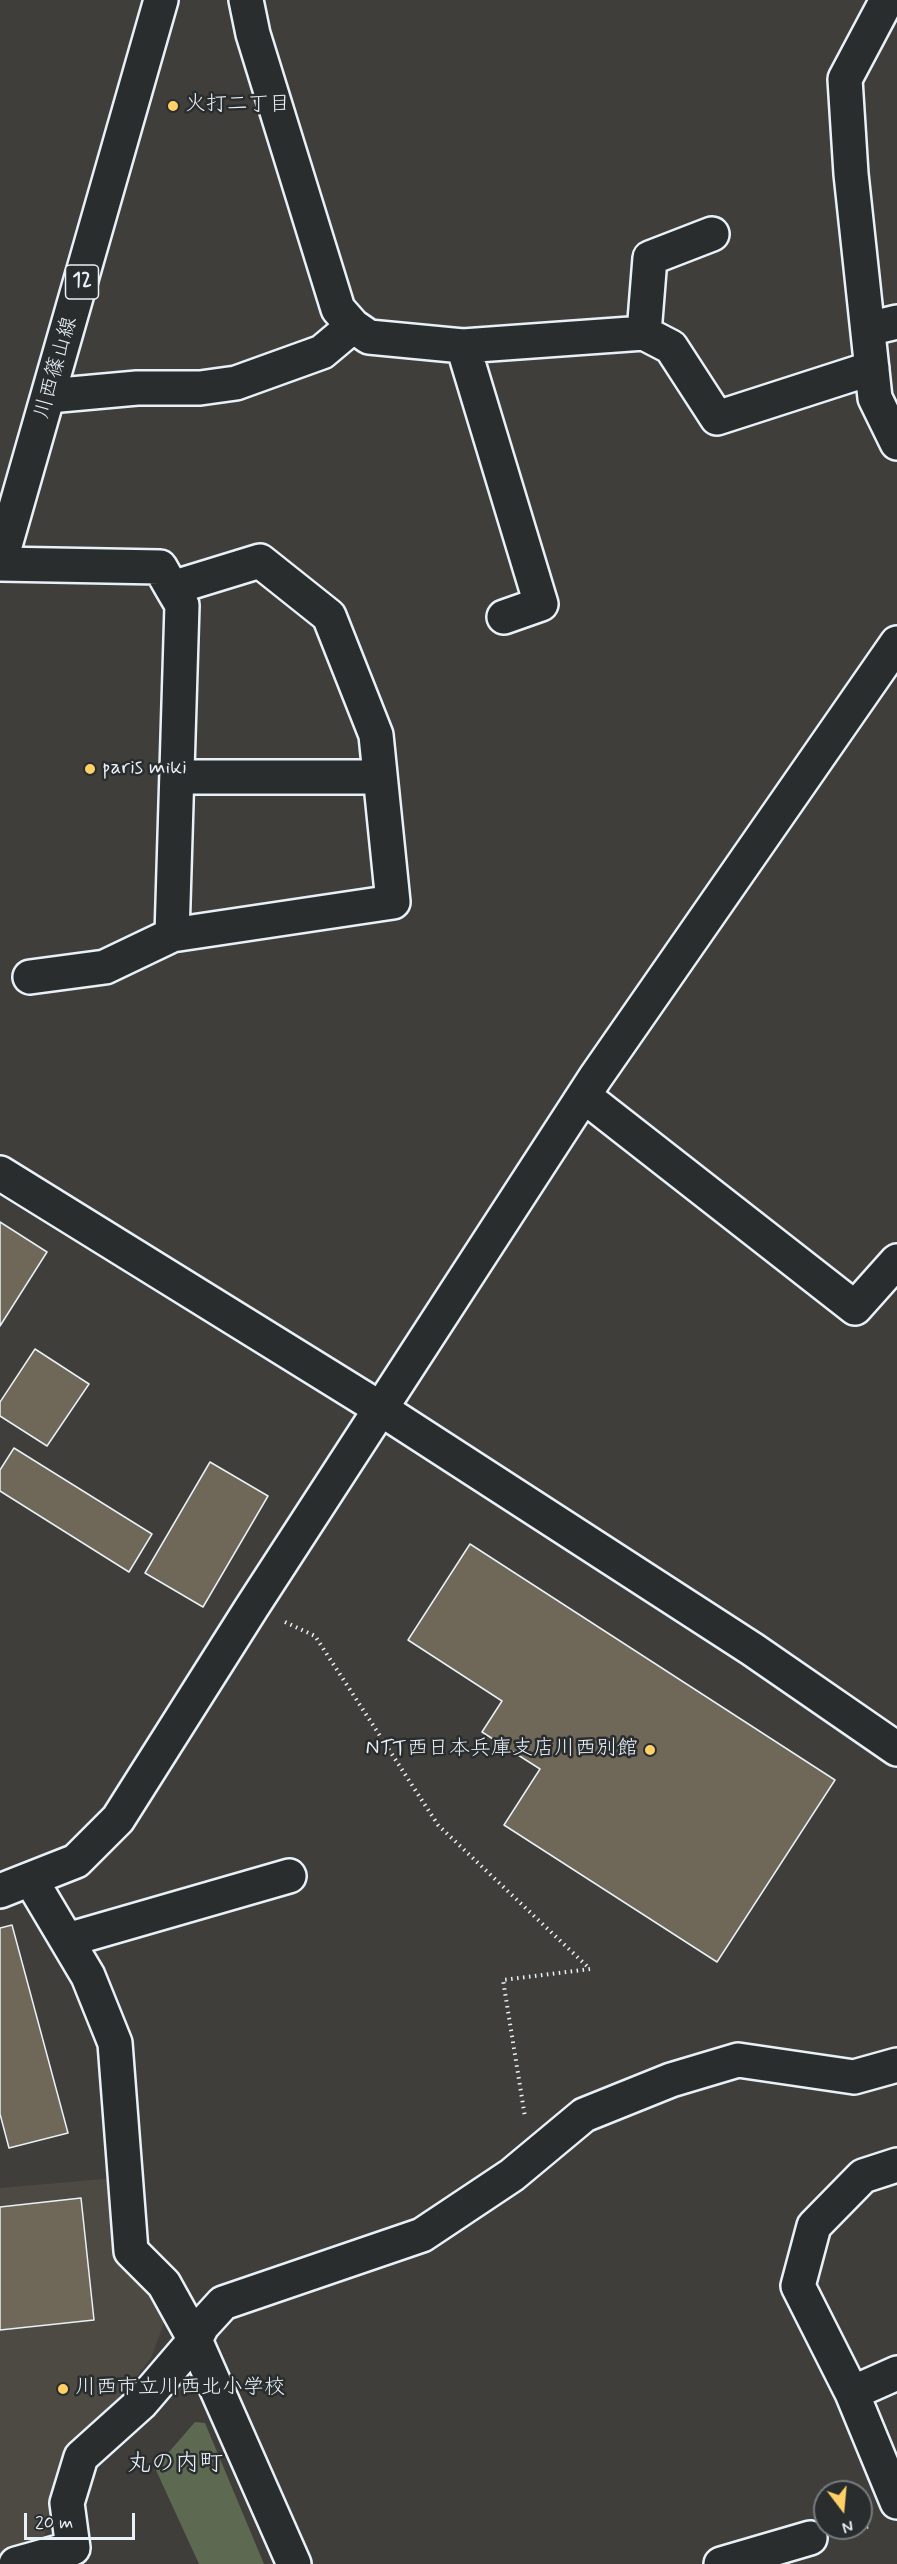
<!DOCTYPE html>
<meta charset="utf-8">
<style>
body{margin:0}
#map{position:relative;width:897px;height:2564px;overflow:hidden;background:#3f3e3a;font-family:Mynerve,sans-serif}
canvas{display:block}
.north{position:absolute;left:813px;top:2480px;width:60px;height:60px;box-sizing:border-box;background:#2a2d2e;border:2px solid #767b7f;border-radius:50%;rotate:164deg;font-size:16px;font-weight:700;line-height:24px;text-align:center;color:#e8f1f8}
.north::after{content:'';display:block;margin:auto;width:21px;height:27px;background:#ffd166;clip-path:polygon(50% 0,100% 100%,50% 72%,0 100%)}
.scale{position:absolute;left:24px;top:2513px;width:111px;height:27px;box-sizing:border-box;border:3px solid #e8f1f8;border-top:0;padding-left:8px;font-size:18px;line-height:21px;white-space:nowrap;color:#e8f1f8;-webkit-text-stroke:4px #2a2d2e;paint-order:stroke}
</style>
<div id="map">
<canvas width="897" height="2564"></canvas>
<div class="north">N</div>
<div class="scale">20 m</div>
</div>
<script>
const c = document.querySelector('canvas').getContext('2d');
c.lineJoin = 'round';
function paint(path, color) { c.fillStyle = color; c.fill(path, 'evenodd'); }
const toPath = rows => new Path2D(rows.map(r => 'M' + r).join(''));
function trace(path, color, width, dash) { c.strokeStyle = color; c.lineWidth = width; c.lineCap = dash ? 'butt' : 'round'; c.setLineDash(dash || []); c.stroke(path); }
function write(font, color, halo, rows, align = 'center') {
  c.font = font + ' Mynerve,"Klee One",sans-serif'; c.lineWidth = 5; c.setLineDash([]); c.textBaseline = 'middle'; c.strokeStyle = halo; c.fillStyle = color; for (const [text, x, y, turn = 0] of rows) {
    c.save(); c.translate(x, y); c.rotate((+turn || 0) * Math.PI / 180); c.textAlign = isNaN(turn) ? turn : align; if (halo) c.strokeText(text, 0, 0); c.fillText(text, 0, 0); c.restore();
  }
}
const built = toPath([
 [115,2178,122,2260,167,2315,151,2358,59,2475,41,2549,0,2559,0,2188]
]);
const green = toPath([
 [195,2422,205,2423,264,2564,199,2564,155,2468]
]);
const building = toPath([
 [0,1222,47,1252,0,1326,0,1222],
 [35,1349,89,1384,47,1446,0,1416,0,1402,35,1349],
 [14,1448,152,1534,129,1572,0,1491,0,1470,14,1448],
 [210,1462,268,1496,203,1607,145,1573,210,1462],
 [470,1544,835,1780,717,1962,504,1825,540,1769,482,1732,502,1701,408,1640,470,1544],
 [12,1925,68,2133,9,2148,0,2114,0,1928,12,1925],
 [81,2198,94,2320,0,2330,0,2207,81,2198]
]);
const path = toPath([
 [285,1622,315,1636,438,1825,590,1969,503,1980,525,2117],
 [843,2531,871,2526]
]);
const street = toPath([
 [246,0,253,34,338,309,353,326,369,337,463,346,644,333,671,347,717,418,872,368],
 [887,0,845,79,851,174,875,398,897,443],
 [868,329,897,322],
 [644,333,650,258,712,234],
 [463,346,541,604,504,617],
 [49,396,137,388,200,388,236,383,322,352,353,326],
 [0,564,160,567,172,588,182,605,172,935,393,902,376,735,329,616,260,561,172,588],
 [177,777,378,777],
 [30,977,105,967,172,935],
 [584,1096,855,1308,897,1261],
 [31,1880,88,1976,115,2043,131,2251,164,2284,195,2340,294,2564],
 [0,1891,76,1861,118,1819,252,1607,595,1078,897,643],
 [67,1940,289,1876],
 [897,2165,863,2176,814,2226,798,2286,852,2393,897,2373],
 [852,2393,897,2502],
 [16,2564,73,2548,67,2503,81,2457,141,2403,195,2340,202,2326,223,2303,422,2235,512,2175,584,2115,671,2080,738,2060,854,2077,897,2065],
 [721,2564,810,2538]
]);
const secondary = toPath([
 [0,1173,381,1409,752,1649,897,1749]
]);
const primary = toPath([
 [0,563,161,0]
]);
const markers = [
 [173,106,6,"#ffd166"],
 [90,769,6,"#ffd166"],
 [650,1750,6,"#ffd166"],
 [63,2389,6,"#ffd166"]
];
const shields = [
 [82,282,33]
];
const shieldNames = [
 ["12",82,282]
];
const poiNames = [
 ["火打二丁目",185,106],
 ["paris miki",102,769],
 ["NTT西日本兵庫支店川西別館",638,1750,"right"],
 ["川西市立川西北小学校",75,2389]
];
const streetNames = [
 ["川西篠山線",57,368,-74]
];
const quarterNames = [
 ["丸の内町",175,2465]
];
paint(built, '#4d4a43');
paint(green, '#5e6951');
paint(building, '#6f6757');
trace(building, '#e8f1f8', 1.5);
trace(street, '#e8f1f8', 38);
trace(secondary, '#e8f1f8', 38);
trace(primary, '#e8f1f8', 38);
trace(path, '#e8f1f8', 4, [1.5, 4.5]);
trace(street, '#2a2d2e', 33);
trace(secondary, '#2a2d2e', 33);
trace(primary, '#2a2d2e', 33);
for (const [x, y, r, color] of markers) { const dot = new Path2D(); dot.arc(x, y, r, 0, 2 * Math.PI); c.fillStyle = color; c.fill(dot); trace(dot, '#2a2d2e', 2); }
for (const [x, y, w] of shields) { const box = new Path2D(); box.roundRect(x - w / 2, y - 17, w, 34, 4.5); c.fillStyle = '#2a2d2e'; c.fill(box); trace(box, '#e8f1f8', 1.5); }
write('bold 20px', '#e8f1f8', null, shieldNames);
write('21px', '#e8f1f8', '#2a2d2e', poiNames, 'left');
write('21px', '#e8f1f8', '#2a2d2e', streetNames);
write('24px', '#e8f1f8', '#2a2d2e', quarterNames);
</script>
